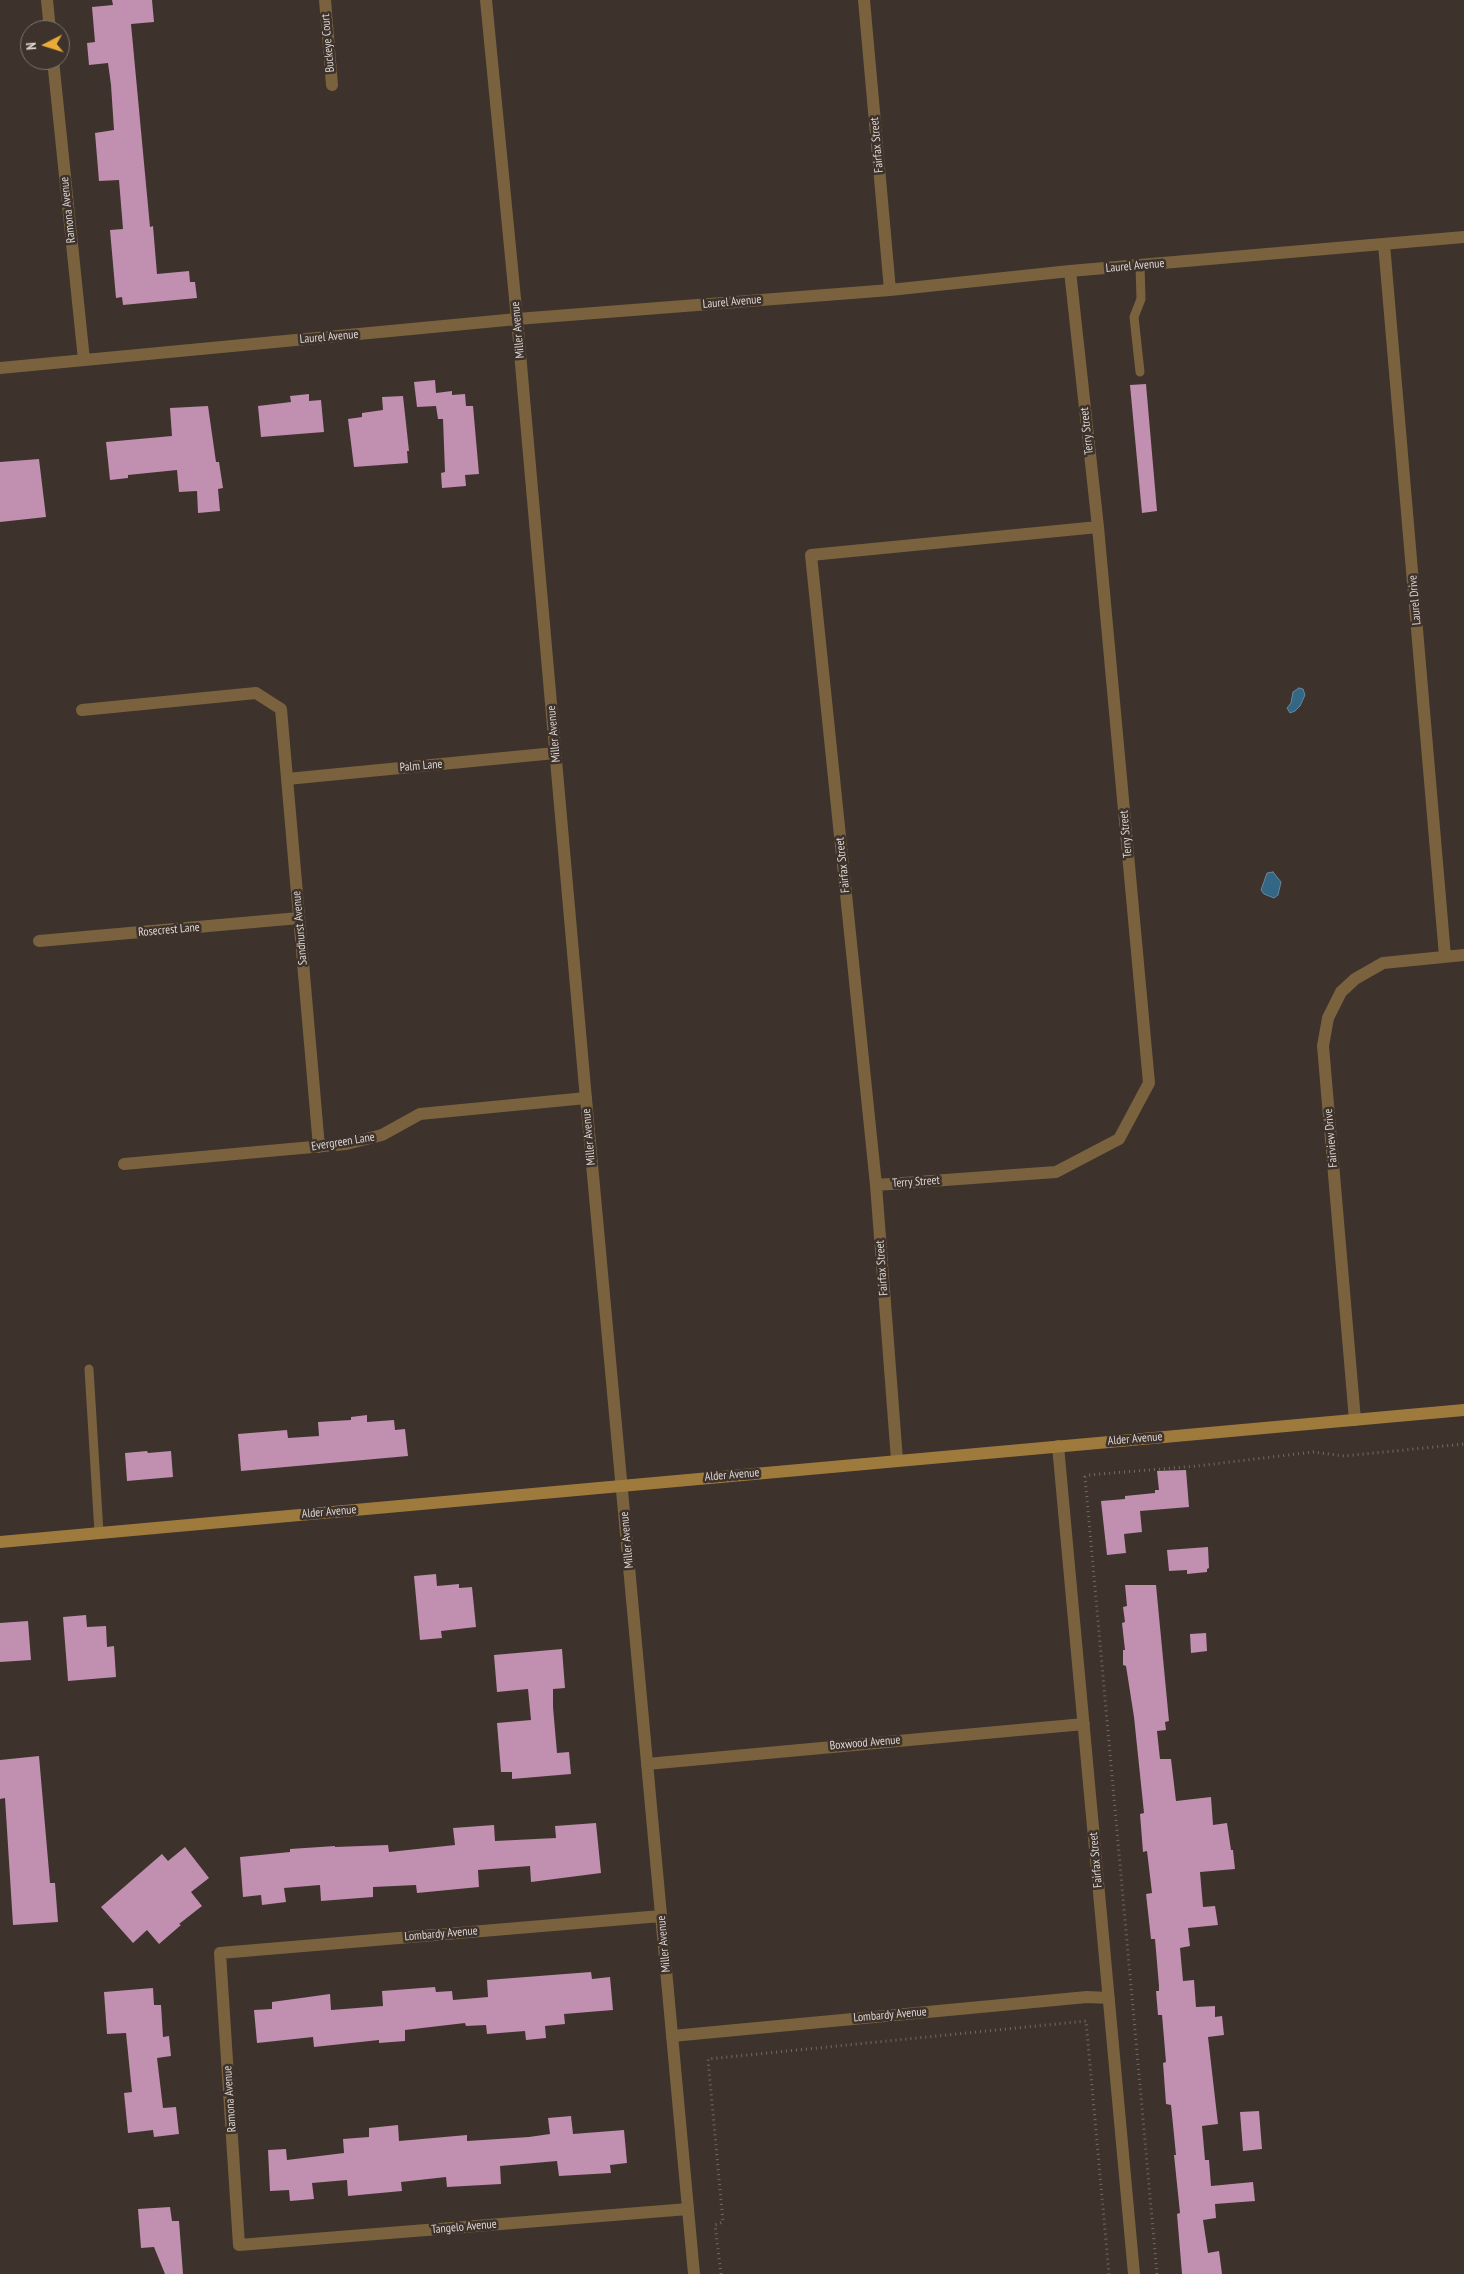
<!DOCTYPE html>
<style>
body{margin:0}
#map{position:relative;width:1464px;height:2274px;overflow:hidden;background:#3d322c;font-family:"PT Sans Narrow",sans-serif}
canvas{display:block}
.north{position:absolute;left:20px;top:20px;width:50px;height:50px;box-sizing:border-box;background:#3d322c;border:1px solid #7d746e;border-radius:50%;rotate:265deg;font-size:14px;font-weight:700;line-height:20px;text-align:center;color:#ded6d2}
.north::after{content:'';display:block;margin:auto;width:18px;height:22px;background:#e9ab38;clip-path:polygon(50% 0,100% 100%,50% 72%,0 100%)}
</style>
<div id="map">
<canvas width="1464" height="2274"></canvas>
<div class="north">N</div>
</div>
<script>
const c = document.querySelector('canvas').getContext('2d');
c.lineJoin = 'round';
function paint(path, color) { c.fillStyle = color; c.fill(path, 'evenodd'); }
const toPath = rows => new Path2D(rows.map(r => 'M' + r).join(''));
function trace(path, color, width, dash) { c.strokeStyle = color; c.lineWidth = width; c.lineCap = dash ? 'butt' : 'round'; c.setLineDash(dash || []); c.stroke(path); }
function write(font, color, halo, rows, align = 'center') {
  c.font = font + ' "PT Sans Narrow",sans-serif'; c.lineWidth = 5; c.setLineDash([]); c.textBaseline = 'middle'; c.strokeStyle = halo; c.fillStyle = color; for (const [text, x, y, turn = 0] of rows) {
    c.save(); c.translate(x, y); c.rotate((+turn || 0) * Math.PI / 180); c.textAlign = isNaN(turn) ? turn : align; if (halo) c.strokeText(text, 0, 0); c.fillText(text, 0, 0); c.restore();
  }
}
const water = toPath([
 [1299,688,1303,689,1305,695,1300,706,1295,711,1290,713,1287,708,1291,703,1293,692,1299,688],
 [1273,872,1281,882,1278,895,1274,898,1264,894,1261,890,1267,873,1273,872]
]);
const building = toPath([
 [112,0,152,0,154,22,131,24,150,227,153,226,157,274,189,271,190,282,195,282,197,298,123,305,122,297,116,298,110,230,123,229,119,180,99,181,95,133,114,130,111,85,108,63,89,65,87,43,95,42,92,7,113,5],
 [435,380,436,393,452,391,452,395,465,394,466,406,473,406,479,474,465,475,466,486,442,488,441,473,445,472,443,419,438,419,436,406,417,407,414,382],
 [1146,384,1157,511,1142,513,1130,385],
 [309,394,309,401,321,400,324,432,261,437,258,406,291,402,290,396],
 [403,396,409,451,407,451,408,463,354,467,348,419,362,417,362,413,383,410,382,397],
 [208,406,216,462,219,462,223,488,218,489,220,511,198,513,197,491,179,492,177,470,128,475,128,478,110,480,106,442,172,436,170,408],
 [39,459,46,517,0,522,0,462],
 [367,1415,367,1422,394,1420,395,1430,405,1429,408,1456,241,1471,238,1434,287,1430,288,1438,319,1436,318,1422,351,1420,351,1417],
 [147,1451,148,1453,171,1451,173,1477,127,1481,125,1453],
 [1186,1470,1189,1507,1140,1511,1142,1532,1124,1534,1126,1553,1107,1555,1101,1501,1125,1499,1125,1496,1155,1493,1155,1490,1159,1490,1157,1471],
 [1208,1547,1209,1568,1207,1569,1207,1572,1187,1574,1187,1570,1169,1571,1167,1550],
 [436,1574,437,1586,459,1584,459,1588,472,1587,476,1627,441,1631,442,1638,420,1640,414,1576],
 [1125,1585,1156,1585,1169,1721,1165,1722,1166,1730,1157,1731,1160,1759,1171,1759,1176,1801,1211,1797,1213,1825,1227,1823,1231,1850,1233,1850,1235,1869,1200,1872,1203,1907,1215,1906,1218,1925,1188,1928,1190,1946,1180,1948,1183,1981,1194,1980,1196,2007,1215,2006,1215,2017,1222,2016,1224,2035,1208,2037,1218,2124,1202,2126,1205,2160,1209,2160,1211,2186,1253,2182,1255,2201,1215,2204,1216,2218,1203,2220,1208,2253,1219,2251,1222,2274,1182,2274,1177,2214,1180,2213,1174,2155,1176,2155,1171,2105,1166,2104,1163,2063,1166,2062,1162,2015,1158,2015,1156,1991,1159,1991,1159,1986,1155,1939,1151,1939,1146,1894,1152,1893,1147,1851,1143,1852,1140,1814,1144,1813,1134,1717,1126,1666,1123,1665,1123,1650,1125,1650,1122,1623,1125,1622,1123,1607,1127,1606],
 [86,1615,87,1627,106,1626,107,1647,114,1646,116,1677,68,1681,63,1617],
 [28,1621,31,1660,0,1662,0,1623],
 [1206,1633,1207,1651,1191,1653,1190,1634],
 [562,1649,565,1688,553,1689,553,1707,557,1753,569,1752,571,1774,512,1779,512,1772,501,1772,497,1723,531,1720,528,1689,497,1692,494,1655],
 [39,1756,50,1883,55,1883,58,1922,13,1925,5,1798,0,1799,0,1760],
 [596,1823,601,1873,531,1882,530,1866,478,1870,479,1887,417,1893,416,1885,373,1887,373,1897,321,1901,320,1885,284,1888,286,1902,262,1905,261,1895,243,1897,240,1857,290,1852,290,1849,335,1846,335,1847,388,1845,389,1852,455,1845,453,1828,494,1825,495,1841,556,1838,555,1826],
 [185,1847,209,1878,191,1892,202,1906,179,1924,181,1925,159,1944,147,1930,133,1943,101,1907,162,1854,168,1861],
 [591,1972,592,1979,610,1977,613,2010,564,2014,565,2024,545,2026,546,2038,526,2040,525,2031,487,2034,486,2025,466,2026,465,2023,405,2030,405,2041,379,2043,379,2040,314,2047,313,2037,257,2043,254,2010,272,2009,272,2002,330,1994,331,2010,383,2006,382,1991,435,1987,436,1992,452,1991,453,2000,488,1997,487,1980],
 [153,1988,154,2005,161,2005,163,2037,169,2036,171,2056,157,2058,163,2108,176,2107,179,2134,154,2137,153,2130,128,2133,124,2093,132,2092,126,2033,107,2034,104,1992],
 [1259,2111,1262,2149,1243,2151,1240,2112],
 [571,2116,573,2134,624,2130,627,2163,610,2165,611,2173,559,2176,557,2161,500,2166,501,2184,447,2187,446,2177,401,2182,402,2191,348,2196,347,2180,312,2183,314,2199,290,2201,289,2190,270,2191,268,2150,286,2149,287,2160,344,2153,343,2139,369,2137,369,2128,398,2125,399,2141,467,2135,467,2141,529,2137,550,2134,548,2118],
 [170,2207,172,2221,179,2221,183,2274,165,2274,154,2247,141,2248,138,2209]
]);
const path = toPath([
 [721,2274,715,2225,723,2222,708,2059,1086,2021,1109,2274],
 [1157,2274,1085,1477,1088,1475,1197,1466,1313,1452,1344,1456,1464,1444]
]);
const service = toPath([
 [1140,372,1134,317,1141,299,1140,265],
 [89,1369,99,1533]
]);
const minor = toPath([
 [47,0,50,30],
 [325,0,332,85],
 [864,0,890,290],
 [53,60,84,360],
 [1384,244,1445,956],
 [0,368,517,319,890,290,1070,271,1464,237],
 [82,710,256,693,281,709,319,1147],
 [287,779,555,753],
 [39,941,299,918],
 [124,1164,346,1144,382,1135,420,1114,586,1098],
 [876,1185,1056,1172,1119,1139,1149,1083,1098,527,1070,271],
 [1355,1420,1323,1046,1328,1018,1341,992,1355,979,1383,963,1464,955],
 [1058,1446,1134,2274],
 [897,1460,876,1185,811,555,1098,527],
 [647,1764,1084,1724],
 [661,1916,220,1953,239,2245,688,2209],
 [672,2036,1087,1997,1109,1998]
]);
const tertiary = toPath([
 [486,0,517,319,585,1088,694,2274]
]);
const secondary = toPath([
 [0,1542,1464,1410]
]);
const streetNames = [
 ["Buckeye Court",328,43,-95],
 ["Fairfax Street",877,145,-95],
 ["Ramona Avenue",68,210,-96],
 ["Laurel Avenue",1135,266,-5],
 ["Laurel Avenue",732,302,-5],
 ["Miller Avenue",518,330,-95],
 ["Laurel Avenue",329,337,-5],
 ["Terry Street",1087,431,-96],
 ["Laurel Drive",1415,600,-95],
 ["Miller Avenue",554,734,-95],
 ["Palm Lane",421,766,-5],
 ["Terry Street",1126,834,-95],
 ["Fairfax Street",843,865,-96],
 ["Sandhurst Avenue",300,928,-95],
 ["Rosecrest Lane",169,930,-5],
 ["Miller Avenue",589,1137,-95],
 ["Fairview Drive",1331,1138,-95],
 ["Evergreen Lane",343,1142,-9],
 ["Terry Street",916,1182,-4],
 ["Fairfax Street",882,1268,-94],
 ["Alder Avenue",1135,1439,-5],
 ["Alder Avenue",732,1475,-5],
 ["Alder Avenue",329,1512,-5],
 ["Miller Avenue",627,1540,-95],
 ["Boxwood Avenue",865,1743,-5],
 ["Fairfax Street",1096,1860,-95],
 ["Lombardy Avenue",441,1934,-5],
 ["Miller Avenue",664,1944,-95],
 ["Lombardy Avenue",890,2015,-5],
 ["Ramona Avenue",230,2099,-94],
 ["Tangelo Avenue",464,2227,-5]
];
paint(water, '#346786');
trace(water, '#67889d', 1);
paint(building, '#c18faf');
trace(path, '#746a64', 3, [1, 4]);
trace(service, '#79623d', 9);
trace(minor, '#79623d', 12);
trace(tertiary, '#79623d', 12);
trace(secondary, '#9e7a3d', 12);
write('12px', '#ded6d2', '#3d322c', streetNames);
</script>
